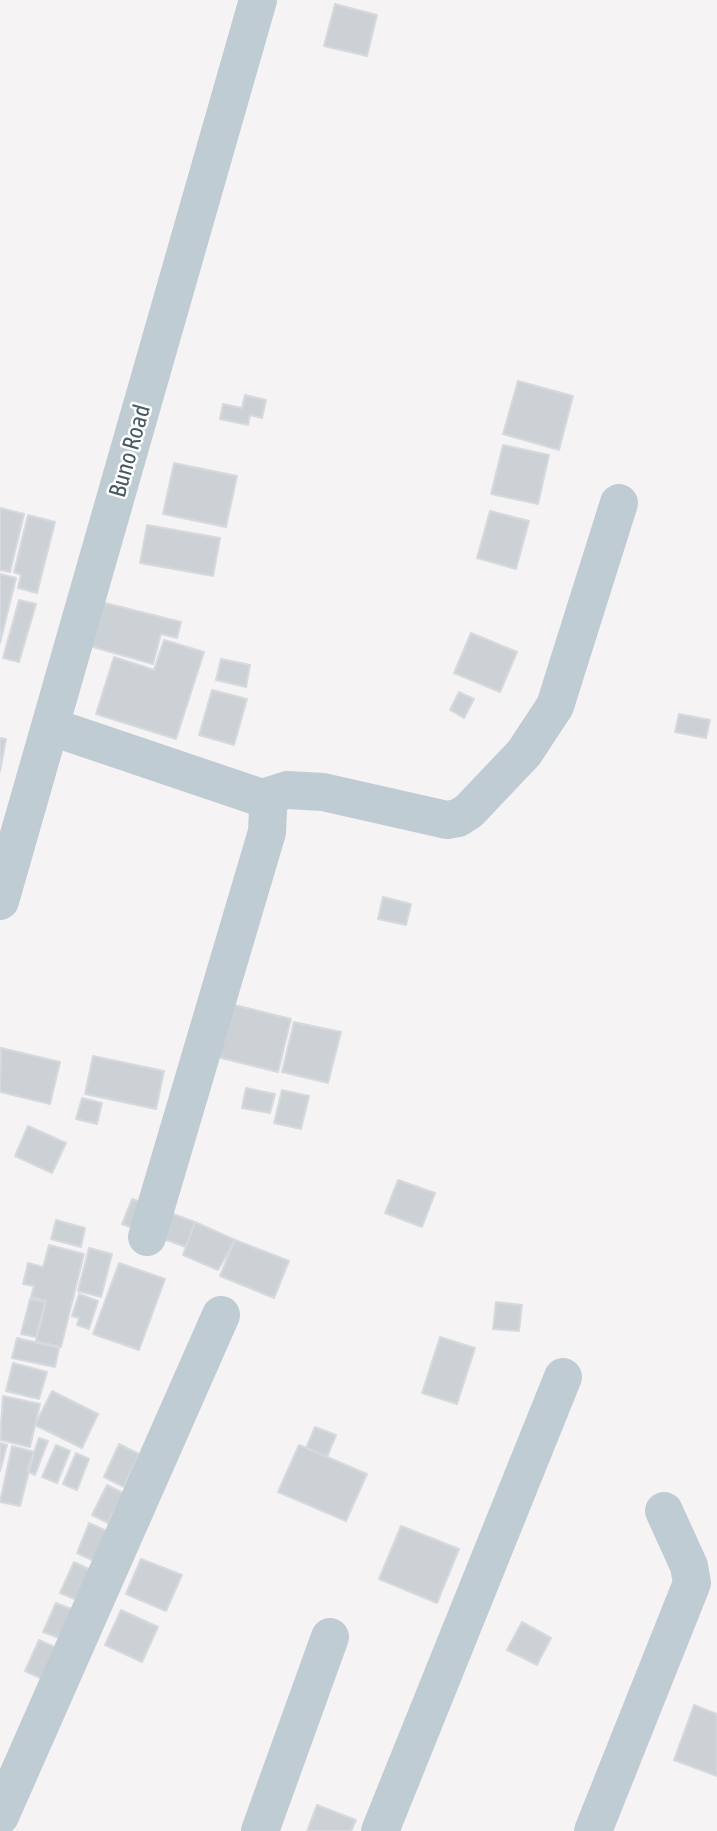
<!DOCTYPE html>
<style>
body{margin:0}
canvas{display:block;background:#f5f3f3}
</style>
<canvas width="717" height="1831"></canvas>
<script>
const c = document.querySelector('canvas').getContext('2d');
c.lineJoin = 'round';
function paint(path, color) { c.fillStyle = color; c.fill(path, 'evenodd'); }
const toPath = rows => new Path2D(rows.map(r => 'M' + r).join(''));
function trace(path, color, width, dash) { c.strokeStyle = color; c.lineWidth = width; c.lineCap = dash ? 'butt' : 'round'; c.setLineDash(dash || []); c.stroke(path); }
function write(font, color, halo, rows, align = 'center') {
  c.font = font + ' "Asap Condensed",sans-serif'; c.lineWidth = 5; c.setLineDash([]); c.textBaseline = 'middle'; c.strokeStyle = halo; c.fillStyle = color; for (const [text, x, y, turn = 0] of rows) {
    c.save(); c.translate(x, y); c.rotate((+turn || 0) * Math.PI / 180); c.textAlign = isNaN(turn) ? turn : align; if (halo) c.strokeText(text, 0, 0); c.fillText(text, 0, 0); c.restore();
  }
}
const building = toPath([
 [335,4,377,15,367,56,324,46,335,4],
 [518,381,573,396,559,450,503,434,518,381],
 [245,395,266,400,262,418,250,415,248,425,220,419,223,404,242,408,245,395],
 [503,445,549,455,538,504,491,494,503,445],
 [174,463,237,476,226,527,163,514,174,463],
 [0,508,24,514,10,572,0,570,0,508],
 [490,511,529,521,516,569,477,558,490,511],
 [28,515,55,522,37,593,18,588,21,575,14,572,28,515],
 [147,525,220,538,213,576,140,563,147,525],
 [0,574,16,578,0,643,0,574],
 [19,600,36,604,19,662,3,658,19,600],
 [97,601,181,622,177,638,161,634,153,664,86,645,97,601],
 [471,633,517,652,500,692,454,673,471,633],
 [164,640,204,652,176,739,96,714,114,657,154,670,164,640],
 [221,659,250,665,246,687,216,680,221,659],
 [212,690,247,699,234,745,199,735,212,690],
 [459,692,474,699,464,718,450,710,459,692],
 [679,714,710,720,706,738,675,732,679,714],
 [0,738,6,739,0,771,0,738],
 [383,897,411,904,406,925,378,919,383,897],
 [223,1002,291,1019,278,1072,209,1055,223,1002],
 [294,1022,341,1032,328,1083,282,1072,294,1022],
 [1,1048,60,1062,50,1104,0,1092,1,1048],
 [93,1056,164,1071,156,1109,85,1094,93,1056],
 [246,1088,275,1094,270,1113,242,1108,246,1088],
 [282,1090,309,1096,301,1129,274,1123,282,1090],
 [82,1098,102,1103,97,1124,76,1119,82,1098],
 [28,1126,66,1143,52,1173,15,1156,28,1126],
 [398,1180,435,1193,422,1227,385,1213,398,1180],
 [132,1199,195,1222,186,1247,122,1224,132,1199],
 [56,1220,85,1228,81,1247,51,1239,56,1220],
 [195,1222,235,1240,218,1270,183,1255,195,1222],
 [235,1240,289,1261,274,1298,220,1276,235,1240],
 [49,1245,84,1254,61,1347,36,1341,46,1301,31,1297,34,1286,23,1284,28,1263,43,1267,49,1245],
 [89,1248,112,1254,101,1297,78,1291,89,1248],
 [119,1263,165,1279,139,1350,93,1334,119,1263],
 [79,1294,98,1301,89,1329,77,1325,79,1318,72,1316,79,1294],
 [30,1299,45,1302,36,1337,21,1334,30,1299],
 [496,1302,522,1305,519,1331,493,1329,496,1302],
 [440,1337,475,1348,457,1404,422,1393,440,1337],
 [17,1338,59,1348,55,1367,12,1358,17,1338],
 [13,1363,47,1372,39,1399,6,1391,13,1363],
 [52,1391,98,1414,82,1448,35,1425,52,1391],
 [3,1396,40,1404,30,1447,0,1440,3,1396],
 [315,1427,336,1435,327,1457,306,1448,315,1427],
 [39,1438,48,1441,35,1475,27,1471,39,1438],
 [0,1443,7,1445,0,1471,0,1443],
 [119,1444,139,1454,124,1487,104,1477,119,1444],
 [56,1445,70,1451,57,1483,42,1477,56,1445],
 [299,1445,367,1474,346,1521,278,1492,299,1445],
 [12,1446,34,1452,20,1506,0,1502,12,1446],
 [76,1453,89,1459,77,1490,63,1484,76,1453],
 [107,1485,123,1493,108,1523,92,1515,107,1485],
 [89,1523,107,1531,94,1561,77,1553,89,1523],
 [401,1526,459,1549,437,1603,379,1579,401,1526],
 [141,1559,182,1575,166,1611,126,1594,141,1559],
 [74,1562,93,1571,77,1600,60,1593,74,1562],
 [56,1603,74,1610,62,1639,43,1632,56,1603],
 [121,1610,158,1627,142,1662,105,1645,121,1610],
 [522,1622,551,1638,537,1665,507,1650,522,1622],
 [39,1640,61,1650,47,1681,25,1671,39,1640],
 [694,1705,717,1714,717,1776,674,1760,694,1705],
 [317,1805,356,1820,351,1831,307,1831,317,1805]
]);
const minor = toPath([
 [52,727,262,798,268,811,267,832,147,1237],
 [262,798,287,790,323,792,447,820,458,818,469,811,524,753,555,706,619,503],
 [0,901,258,0],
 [0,1816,221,1315],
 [260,1831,330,1637],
 [380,1831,563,1377],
 [593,1831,692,1583,689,1566,664,1511]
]);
const streetNames = [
 ["Buno Road",130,451,-74]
];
paint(building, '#ccd1d5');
trace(building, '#d6dade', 2);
trace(minor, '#c0ccd3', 38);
write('24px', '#485962', '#fff', streetNames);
</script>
